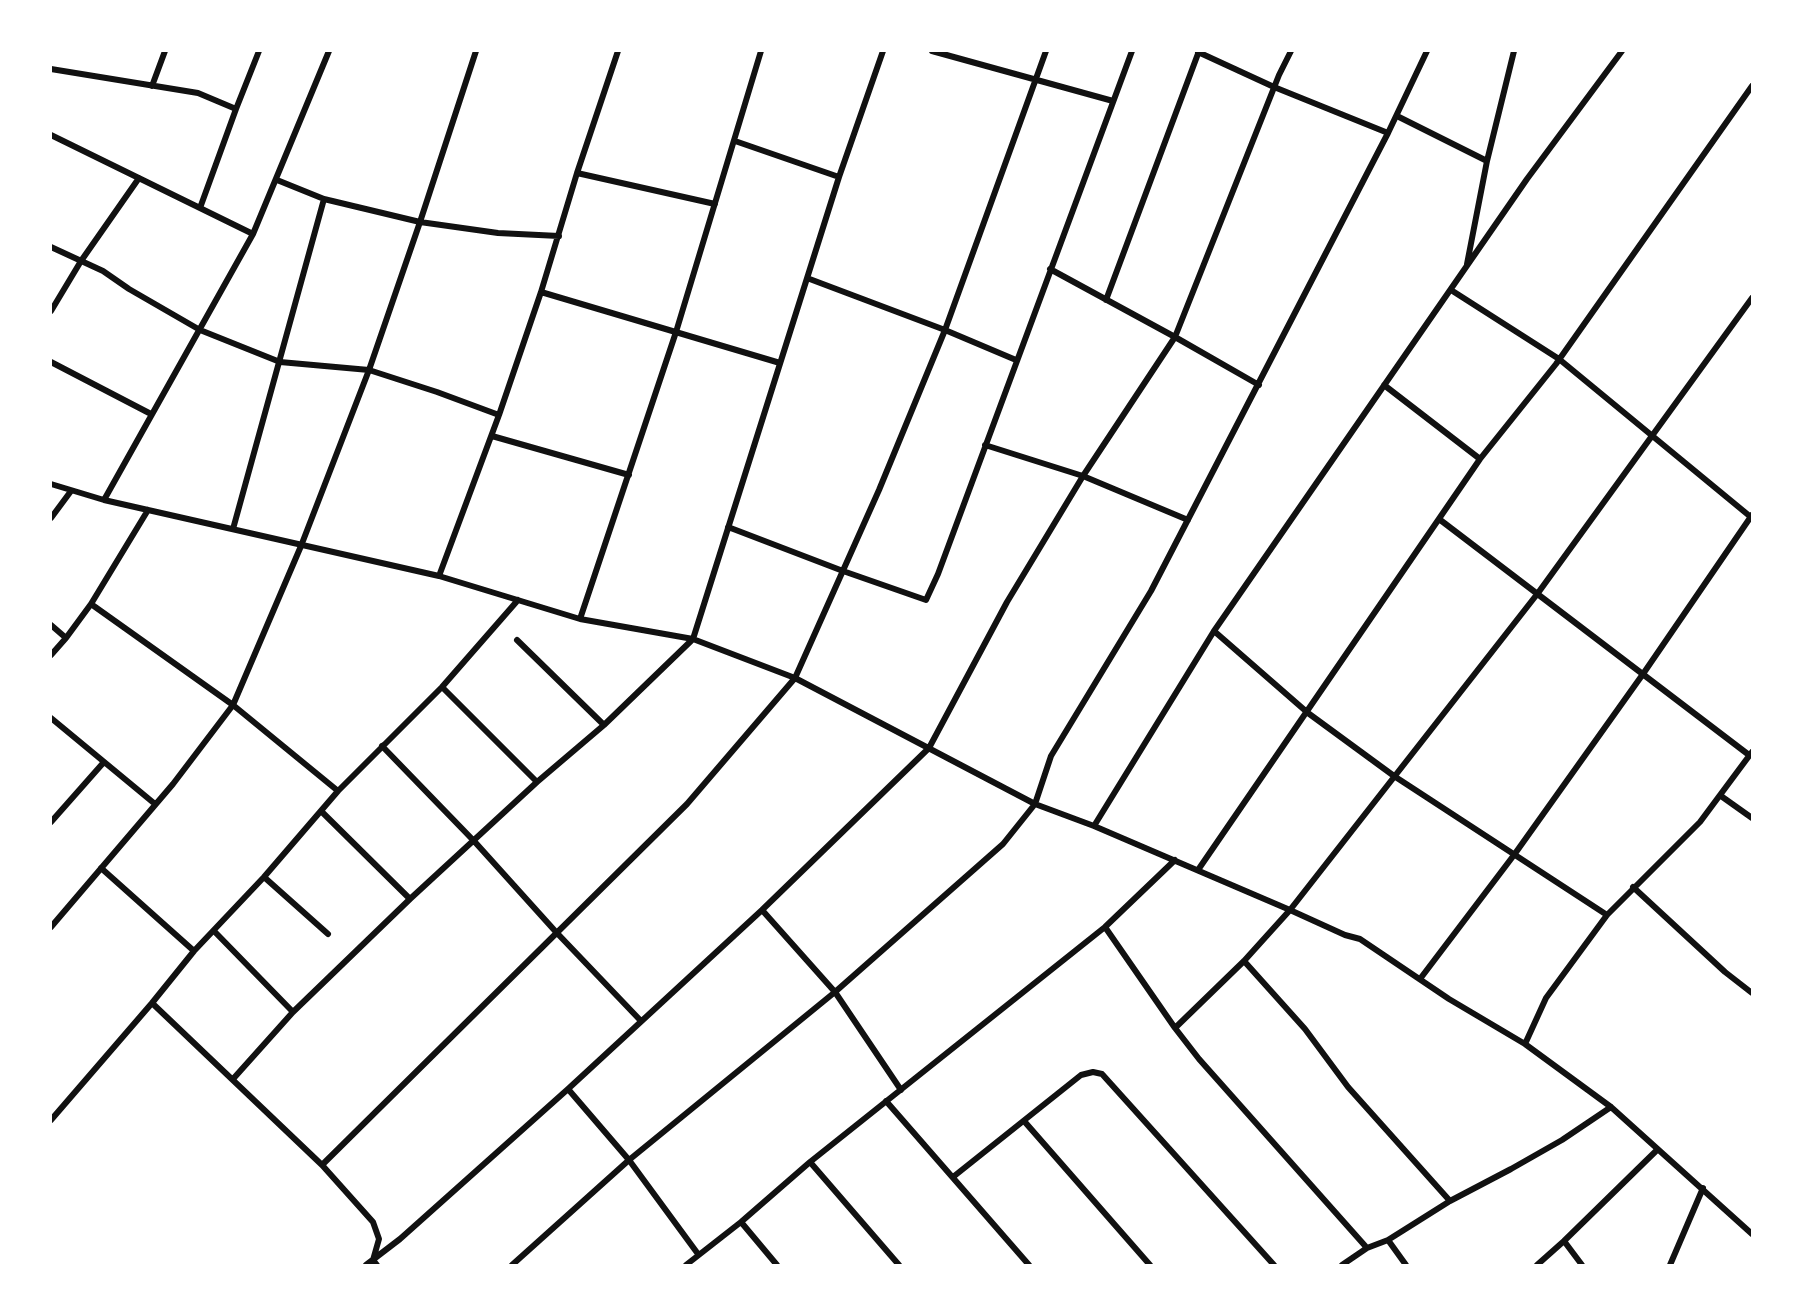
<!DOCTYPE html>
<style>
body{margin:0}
#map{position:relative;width:1803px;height:1316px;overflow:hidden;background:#fff;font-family:"Golos Text",sans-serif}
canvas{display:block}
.frame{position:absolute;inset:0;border:52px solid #fff;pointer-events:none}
</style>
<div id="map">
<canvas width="1803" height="1316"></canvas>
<div class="frame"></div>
</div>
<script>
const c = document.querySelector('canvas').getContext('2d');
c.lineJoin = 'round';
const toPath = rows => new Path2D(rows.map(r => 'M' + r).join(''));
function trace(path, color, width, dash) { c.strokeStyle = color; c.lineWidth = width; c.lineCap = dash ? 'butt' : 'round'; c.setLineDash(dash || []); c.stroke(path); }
const minor = toPath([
 [932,51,1113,101],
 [1198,52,1274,87,1388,133],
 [51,69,198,93,236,109],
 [152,86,165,51],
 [1397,116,1487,161],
 [51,135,253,234],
 [735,141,839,177],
 [577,173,715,204],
 [277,180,324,199,420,222,498,233,559,236],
 [200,208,236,109,259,51],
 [51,247,103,271,129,289,200,330,280,362,369,370,437,392,499,415],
 [1467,264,1487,161,1514,51],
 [1050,269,1175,337,1259,385],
 [807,278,945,330,1016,360],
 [1451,290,1559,359,1752,518],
 [541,292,780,363],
 [1106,300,1199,51],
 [51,311,81,261,139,178],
 [51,362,151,414],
 [1384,385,1480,459],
 [492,436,629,475],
 [985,445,1083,476,1188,520],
 [51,484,104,500,439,576,580,619,693,639,795,678,1035,804,1094,826,1290,910,1345,935,1360,939,1449,999,1525,1044,1611,1107,1752,1234],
 [104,500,253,234,329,51],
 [51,518,71,491],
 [1439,519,1749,755],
 [728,527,843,571,926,600,938,574,1132,51],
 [233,529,324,199],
 [439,576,499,415,541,292,577,173,618,51],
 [91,604,233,705,338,791],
 [580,619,676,332,761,51],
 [51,625,66,638],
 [1214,631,1308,713,1394,776,1607,915],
 [517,640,604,725],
 [51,655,66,638,91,604,148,510],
 [442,687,537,782],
 [51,718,155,804],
 [382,746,474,841,556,932,641,1021],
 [1721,796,1752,818],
 [322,812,410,899],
 [51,822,104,762],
 [1094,826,1214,631,1527,179,1622,51],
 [101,868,194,951],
 [1198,870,1480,459,1556,364,1752,86],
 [264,877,328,934],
 [1633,887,1725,972,1752,993],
 [762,910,835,992,901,1090],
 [51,927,173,784,233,705,301,546,369,370,420,222,476,51],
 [1105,927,1175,1028,1199,1059,1367,1248],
 [214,931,293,1012],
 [1244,961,1305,1029,1348,1087,1450,1201],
 [1420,979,1514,855,1643,674,1752,515],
 [152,1003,322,1165,373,1222,379,1239,373,1260,377,1265],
 [1175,1028,1244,961,1290,910,1538,593,1752,298],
 [1525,1044,1546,998,1607,915,1700,822,1752,752],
 [233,1079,293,1012,410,899,537,782,604,725,693,639,839,177,883,51],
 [568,1089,629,1160,698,1254],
 [886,1101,1029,1265],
 [51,1120,152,1003,194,951,264,877,338,791,442,687,518,600],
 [1024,1121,1150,1265],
 [810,1162,899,1265],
 [322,1165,687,804,795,678,879,490,945,330,1046,51],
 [953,1177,1081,1075,1093,1072,1102,1074,1274,1265],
 [741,1222,777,1265],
 [1388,1240,1406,1265],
 [1564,1241,1582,1265],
 [366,1265,400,1239,568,1089,762,910,929,748,1007,602,1083,476,1175,337,1279,75,1291,51],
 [512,1265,629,1160,835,992,1003,844,1035,804,1051,756,1151,591,1388,133,1427,51],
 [686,1265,741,1222,810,1162,1105,927,1175,860],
 [1342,1265,1367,1248,1388,1240,1450,1201,1511,1169,1562,1140,1611,1107],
 [1537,1265,1564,1241,1657,1150],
 [1670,1265,1703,1188]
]);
trace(minor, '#111', 6);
</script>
